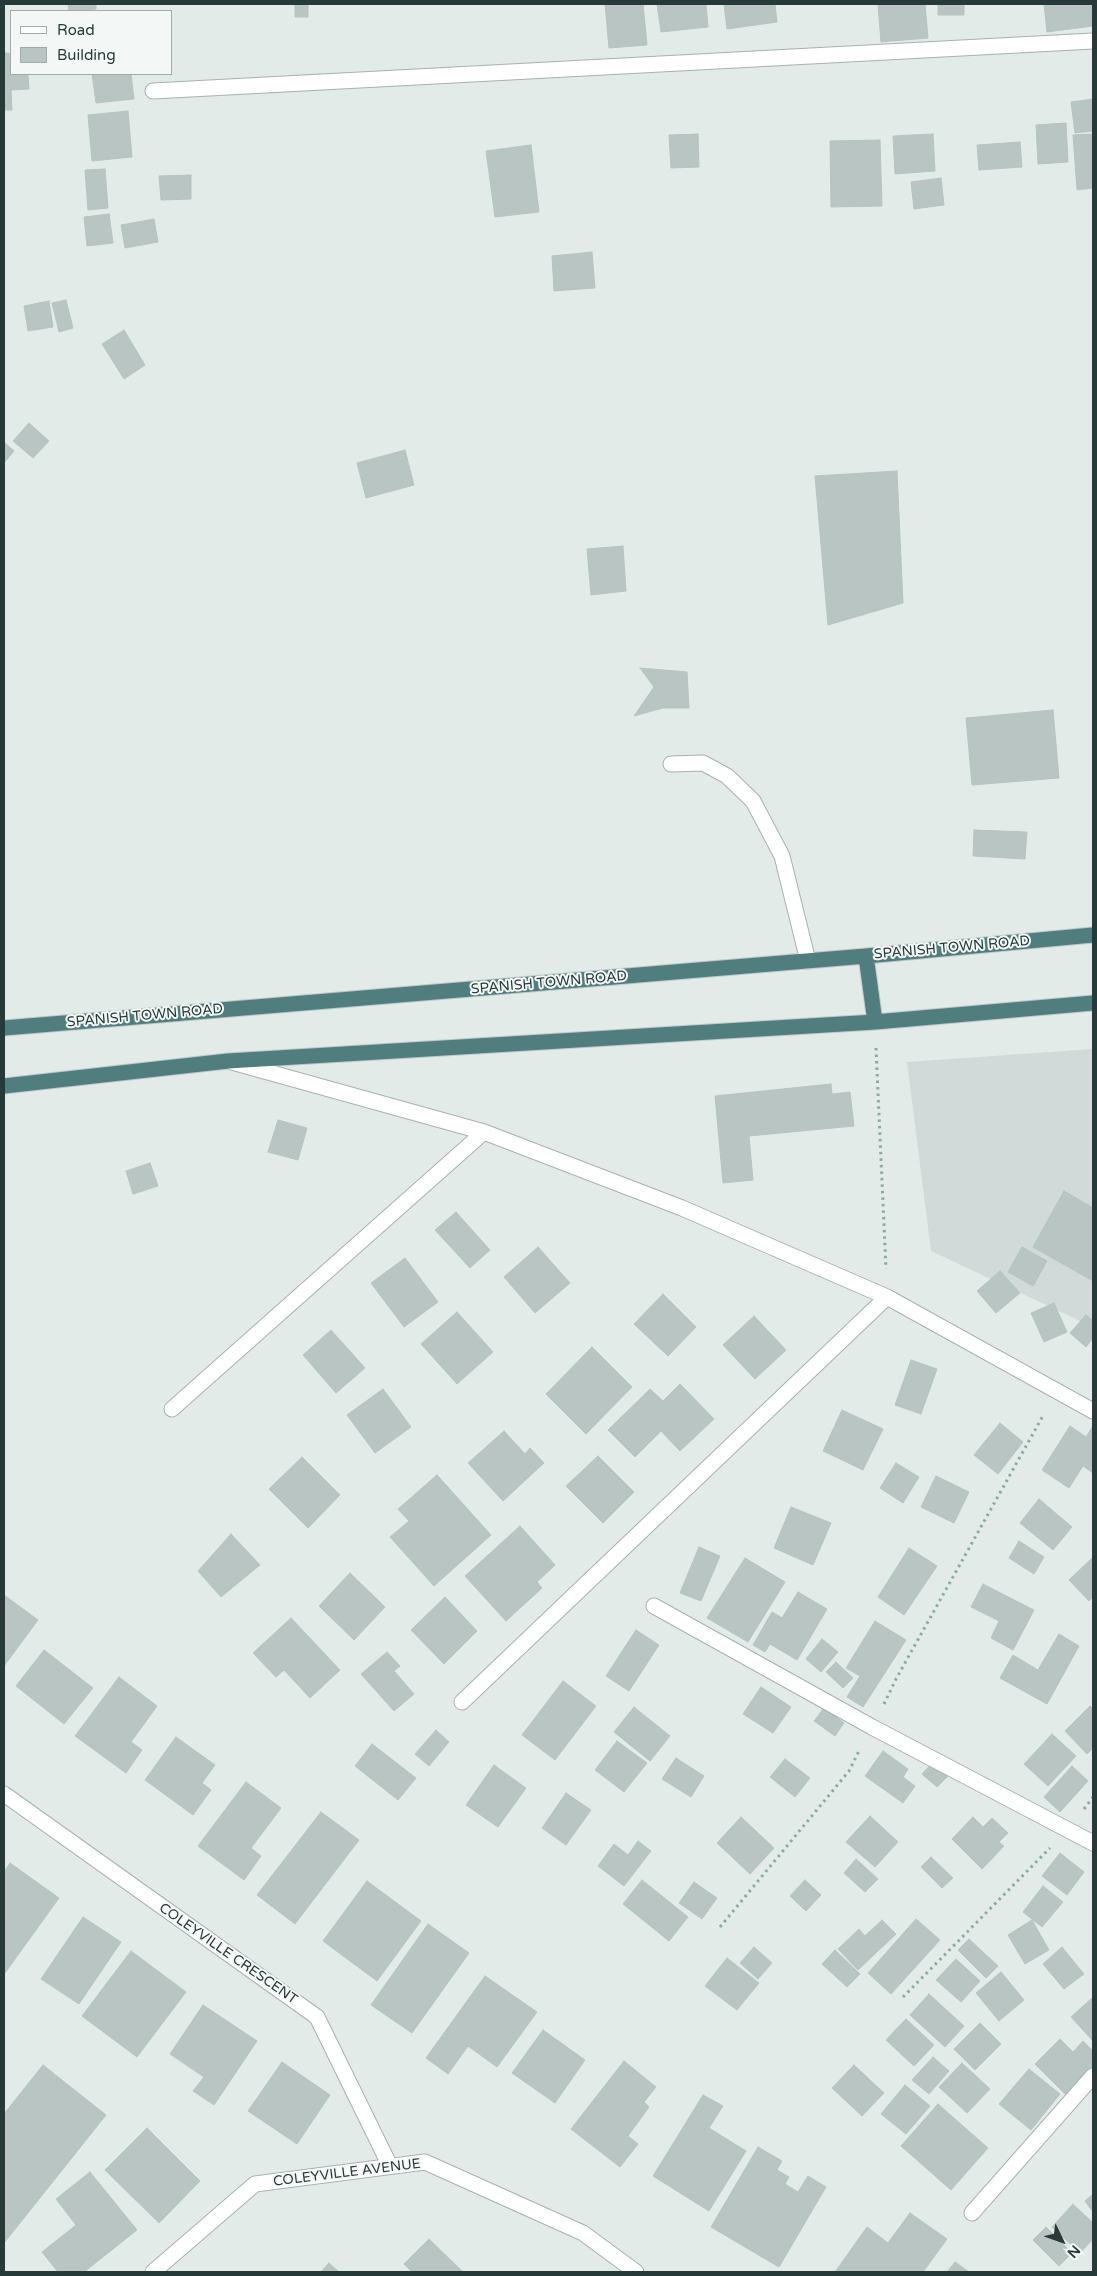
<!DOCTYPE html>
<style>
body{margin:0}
#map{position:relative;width:1097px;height:2276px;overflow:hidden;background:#e3ebe9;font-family:"Varela Round",sans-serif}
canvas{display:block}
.frame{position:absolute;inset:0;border:5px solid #253a39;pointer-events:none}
.legend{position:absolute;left:10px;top:10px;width:162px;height:65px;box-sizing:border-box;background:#f3f8f6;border:1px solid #a1acaa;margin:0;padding:6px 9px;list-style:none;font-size:15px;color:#253a39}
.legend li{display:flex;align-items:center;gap:10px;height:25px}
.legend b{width:25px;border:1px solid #a1acaa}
.north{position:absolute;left:1037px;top:2216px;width:50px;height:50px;-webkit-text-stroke:4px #f3f8f6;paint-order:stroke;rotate:132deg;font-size:14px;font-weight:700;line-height:20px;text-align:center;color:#253a39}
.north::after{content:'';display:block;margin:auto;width:18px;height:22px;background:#253a39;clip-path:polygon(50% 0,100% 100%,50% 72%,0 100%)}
</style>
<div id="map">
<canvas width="1097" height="2276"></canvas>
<div class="frame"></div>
<ul class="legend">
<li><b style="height:6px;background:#fff"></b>Road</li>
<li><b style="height:14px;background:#b8c5c2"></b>Building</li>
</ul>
<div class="north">N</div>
</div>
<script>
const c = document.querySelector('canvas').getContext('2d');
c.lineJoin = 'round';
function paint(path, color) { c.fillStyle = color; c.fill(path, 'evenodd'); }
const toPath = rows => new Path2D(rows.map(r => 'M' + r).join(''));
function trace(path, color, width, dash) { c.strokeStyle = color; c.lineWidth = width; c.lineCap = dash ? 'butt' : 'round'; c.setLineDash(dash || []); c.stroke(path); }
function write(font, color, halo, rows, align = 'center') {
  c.font = font + ' "Varela Round",sans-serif'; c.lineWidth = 4; c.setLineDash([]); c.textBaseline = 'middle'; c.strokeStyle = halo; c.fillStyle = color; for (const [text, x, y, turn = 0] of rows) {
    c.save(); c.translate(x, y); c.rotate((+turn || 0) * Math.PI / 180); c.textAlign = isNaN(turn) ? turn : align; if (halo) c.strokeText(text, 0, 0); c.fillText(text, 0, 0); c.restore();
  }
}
const built = toPath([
 [1093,1049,1093,1327,931,1251,907,1062]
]);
const building = toPath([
 [68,4,96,4,96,9,69,11,68,4],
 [295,4,308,4,308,17,295,17,295,4],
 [605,4,643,4,647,45,609,48,605,4],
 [657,4,706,4,708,27,661,32,657,4],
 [724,4,775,4,777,22,727,29,724,4],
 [890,4,925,4,928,38,881,42,878,5,890,4],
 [938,4,964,4,964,15,938,15,938,4],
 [1044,4,1092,4,1093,26,1047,32,1044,4],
 [4,53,9,53,11,74,28,74,29,89,11,90,12,110,4,110,4,53],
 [92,74,131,74,134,99,96,103,92,74],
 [1093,99,1093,131,1075,133,1071,102,1093,99],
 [128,111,132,157,92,161,88,115,128,111],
 [1066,123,1068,162,1038,164,1036,125,1066,123],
 [698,134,699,167,671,168,669,135,698,134],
 [933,134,935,171,895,174,893,136,933,134],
 [1093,134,1093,188,1077,190,1073,135,1093,134],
 [880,140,882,206,831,207,830,141,880,140],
 [1020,142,1022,167,979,170,977,145,1020,142],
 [531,145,539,212,495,217,486,151,531,145],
 [105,169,108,208,88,210,85,170,105,169],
 [191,175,191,199,161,200,159,176,191,175],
 [941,178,944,205,914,209,911,182,941,178],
 [109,214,113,243,87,246,84,217,109,214],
 [154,219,158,242,125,248,121,225,154,219],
 [592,252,595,288,554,291,552,256,592,252],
 [66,300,73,328,59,332,52,303,66,300],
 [49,301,53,327,28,331,24,306,49,301],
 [124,330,145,365,124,379,102,344,124,330],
 [29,423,49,441,33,458,13,441,29,423],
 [4,442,14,451,4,463,4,442],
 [405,450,414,485,366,498,357,463,405,450],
 [897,471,903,603,828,625,815,476,897,471],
 [623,546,626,591,591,595,587,549,623,546],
 [640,668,687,672,689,708,663,708,634,716,654,687,640,668],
 [1053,710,1059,778,972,785,966,718,1053,710],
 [974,830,1027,832,1025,859,973,856,974,830],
 [831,1084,832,1094,850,1092,854,1126,749,1136,753,1180,723,1183,715,1096,831,1084],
 [278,1120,307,1128,298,1160,268,1152,278,1120],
 [150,1163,158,1186,133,1194,126,1171,150,1163],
 [1064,1191,1093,1208,1093,1281,1033,1247,1064,1191],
 [456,1212,490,1250,470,1268,435,1230,456,1212],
 [538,1247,570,1283,535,1313,504,1277,538,1247],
 [1022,1247,1047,1261,1033,1286,1008,1272,1022,1247],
 [405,1258,438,1302,404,1327,371,1283,405,1258],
 [1000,1271,1020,1293,996,1313,977,1291,1000,1271],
 [663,1294,696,1327,668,1356,634,1324,663,1294],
 [1054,1303,1067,1332,1044,1342,1031,1313,1054,1303],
 [457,1312,493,1352,457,1384,421,1344,457,1312],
 [1086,1315,1093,1321,1093,1338,1086,1347,1070,1333,1086,1315],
 [754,1316,786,1350,755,1379,723,1345,754,1316],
 [331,1330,365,1368,336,1393,303,1355,331,1330],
 [592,1347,632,1387,586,1434,546,1394,592,1347],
 [911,1360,937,1369,921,1414,895,1405,911,1360],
 [680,1384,714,1419,680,1451,661,1431,635,1457,608,1430,650,1389,663,1401,680,1384],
 [383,1389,411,1427,375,1453,347,1415,383,1389],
 [842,1410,883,1429,863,1470,823,1451,842,1410],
 [1000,1423,1023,1442,998,1474,974,1455,1000,1423],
 [1070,1426,1086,1437,1093,1426,1093,1473,1083,1466,1069,1488,1042,1470,1070,1426],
 [504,1431,525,1454,530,1448,544,1463,503,1501,468,1463,504,1431],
 [598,1456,634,1492,603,1523,566,1486,598,1456],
 [302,1457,340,1495,308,1528,269,1489,302,1457],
 [896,1463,919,1477,903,1503,880,1488,896,1463],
 [437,1475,491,1535,434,1586,390,1537,409,1521,398,1509,437,1475],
 [936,1476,969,1492,954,1523,921,1507,936,1476],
 [1039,1499,1072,1527,1053,1550,1020,1523,1039,1499],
 [791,1507,831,1523,813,1565,774,1548,791,1507],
 [520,1526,555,1565,537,1582,542,1588,506,1621,465,1576,520,1526],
 [231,1534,260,1565,221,1597,198,1571,231,1534],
 [1019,1541,1044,1557,1034,1574,1009,1558,1019,1541],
 [699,1547,720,1556,701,1601,680,1593,699,1547],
 [909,1548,937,1566,904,1615,878,1597,909,1548],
 [1093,1557,1093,1597,1089,1601,1069,1580,1093,1557],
 [745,1558,785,1582,748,1642,707,1618,745,1558],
 [350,1573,385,1607,354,1640,319,1606,350,1573],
 [983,1584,1034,1610,1013,1650,991,1638,999,1621,971,1607,983,1584],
 [798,1592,827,1609,797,1660,770,1644,765,1652,753,1645,772,1612,782,1618,798,1592],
 [4,1595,38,1620,4,1666,4,1595],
 [445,1597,477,1631,444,1664,411,1630,445,1597],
 [291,1618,340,1670,310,1698,284,1670,276,1677,253,1653,291,1618],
 [875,1621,906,1640,863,1707,847,1697,860,1676,846,1668,875,1621],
 [636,1630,659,1645,629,1691,606,1676,636,1630],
 [1059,1634,1079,1646,1047,1704,1000,1678,1013,1655,1038,1670,1059,1634],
 [822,1639,838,1652,821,1672,806,1659,822,1639],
 [44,1650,93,1688,64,1724,16,1686,44,1650],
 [387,1652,400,1666,394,1671,414,1694,394,1711,361,1674,387,1652],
 [836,1662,853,1678,843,1688,826,1672,836,1662],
 [119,1677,157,1706,131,1742,142,1750,126,1773,75,1736,119,1677],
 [563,1681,596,1706,555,1760,522,1735,563,1681],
 [761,1687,791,1707,773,1733,743,1714,761,1687],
 [1090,1706,1093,1709,1093,1748,1087,1754,1065,1731,1090,1706],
 [634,1707,670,1736,650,1761,614,1732,634,1707],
 [824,1708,844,1723,835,1736,814,1721,824,1708],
 [436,1730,449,1742,429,1766,415,1754,436,1730],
 [1052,1734,1076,1756,1048,1786,1024,1764,1052,1734],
 [176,1737,215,1765,202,1783,211,1790,193,1815,145,1780,176,1737],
 [617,1741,647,1763,624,1792,595,1770,617,1741],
 [372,1744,416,1778,398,1800,355,1766,372,1744],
 [883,1751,908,1769,903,1777,915,1786,903,1803,865,1776,883,1751],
 [676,1758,704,1776,691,1797,662,1779,676,1758],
 [785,1759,810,1778,795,1797,770,1777,785,1759],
 [935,1760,950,1774,937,1787,922,1774,935,1760],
 [494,1765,526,1788,498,1827,466,1805,494,1765],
 [1072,1766,1088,1781,1060,1812,1044,1797,1072,1766],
 [246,1782,281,1808,251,1848,261,1856,244,1880,198,1846,246,1782],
 [566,1793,591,1810,566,1845,542,1828,566,1793],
 [321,1812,359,1840,295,1924,257,1895,321,1812],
 [870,1816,898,1842,875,1867,846,1842,870,1816],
 [741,1817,774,1848,750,1874,717,1843,741,1817],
 [973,1817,983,1827,992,1818,1008,1833,999,1842,1004,1846,982,1869,952,1839,973,1817],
 [638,1841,651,1851,624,1886,598,1866,614,1844,628,1855,638,1841],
 [1060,1853,1084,1872,1067,1895,1042,1876,1060,1853],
 [931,1857,953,1878,942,1888,921,1867,931,1857],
 [856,1859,878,1879,865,1892,844,1873,856,1859],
 [10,1863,59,1898,5,1973,4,1872,10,1863],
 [642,1880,688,1917,669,1941,623,1904,642,1880],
 [805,1880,821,1895,806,1911,790,1896,805,1880],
 [367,1881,421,1921,377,1981,323,1941,367,1881],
 [694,1882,717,1898,702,1919,679,1903,694,1882],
 [1043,1886,1063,1902,1042,1927,1023,1912,1043,1886],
 [83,1917,121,1942,79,2004,41,1979,83,1917],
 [916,1919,940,1940,891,1994,868,1973,916,1919],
 [882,1920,896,1934,858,1970,838,1949,859,1929,865,1936,882,1920],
 [1032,1920,1049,1950,1025,1964,1008,1935,1032,1920],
 [428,1924,469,1953,412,2033,371,2005,428,1924],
 [969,1939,998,1966,986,1978,958,1950,969,1939],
 [754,1947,772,1963,758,1979,740,1963,754,1947],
 [1062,1947,1084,1974,1064,1989,1043,1964,1062,1947],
 [835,1950,860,1974,847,1987,822,1964,835,1950],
 [131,1951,186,1992,137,2057,82,2016,131,1951],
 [727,1958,759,1983,737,2010,705,1986,727,1958],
 [956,1959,980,1981,961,2002,936,1980,956,1959],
 [1001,1972,1024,2000,999,2021,976,1993,1001,1972],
 [485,1976,537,2012,497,2067,468,2046,448,2074,426,2058,485,1976],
 [929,1994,964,2026,945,2047,910,2015,929,1994],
 [1093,1997,1093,2041,1071,2017,1093,1997],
 [203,2005,257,2041,214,2105,193,2091,204,2077,170,2054,203,2005],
 [906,2019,934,2045,914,2066,886,2040,906,2019],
 [980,2023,1001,2044,975,2070,954,2049,980,2023],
 [543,2030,585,2060,555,2103,512,2073,543,2030],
 [1060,2039,1073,2052,1083,2041,1093,2051,1093,2066,1065,2094,1035,2064,1060,2039],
 [933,2057,949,2071,929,2094,912,2080,933,2057],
 [624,2061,656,2087,644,2102,649,2107,628,2136,638,2144,620,2167,571,2129,624,2061],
 [282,2062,330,2095,297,2144,248,2111,282,2062],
 [962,2063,990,2089,967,2113,939,2087,962,2063],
 [43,2065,106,2115,4,2243,4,2114,43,2065],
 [854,2065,884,2093,862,2116,832,2088,854,2065],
 [1029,2069,1060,2094,1031,2130,999,2104,1029,2069],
 [905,2085,930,2106,906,2134,881,2114,905,2085],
 [703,2095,723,2106,709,2128,746,2151,709,2211,653,2176,703,2095],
 [938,2104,988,2148,951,2190,901,2146,938,2104],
 [147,2128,200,2181,159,2223,105,2170,147,2128],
 [758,2147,782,2161,777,2170,789,2177,785,2184,798,2192,808,2176,826,2187,779,2267,711,2227,758,2147],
 [90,2172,137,2230,84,2272,58,2272,42,2252,76,2225,56,2199,90,2172],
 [1093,2194,1093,2212,1085,2201,1093,2194],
 [1073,2204,1093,2223,1093,2239,1080,2253,1052,2227,1073,2204],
 [910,2213,947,2239,923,2272,835,2272,867,2227,888,2243,910,2213],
 [1046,2227,1072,2253,1059,2266,1033,2240,1046,2227],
 [429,2239,463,2272,412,2272,404,2264,429,2239],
 [955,2262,969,2272,947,2272,955,2262],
 [329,2263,339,2272,321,2272,329,2263]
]);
const path = toPath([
 [876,1048,886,1269],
 [884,1704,896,1679,1044,1414],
 [1084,1809,1093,1797],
 [720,1927,849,1771,860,1749],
 [903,1997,1050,1848]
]);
const service = toPath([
 [671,764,703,763,727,776,753,801,782,856,808,961]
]);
const minor = toPath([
 [153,91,1093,41],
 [232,1062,484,1132,682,1208,887,1297,1093,1411],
 [172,1409,484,1132],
 [654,1606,872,1727,1093,1843],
 [462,1702,887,1297],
 [4,1794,317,2017,390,2166],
 [972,2213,1093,2076],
 [153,2272,255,2184,425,2162,583,2233,636,2272]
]);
const trunk = toPath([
 [866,956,875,1022],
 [4,1028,866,956,1093,935],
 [4,1086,228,1061,875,1022,1093,1003]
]);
const streetNames = [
 ["SPANISH TOWN ROAD",952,948,-5],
 ["SPANISH TOWN ROAD",549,983,-5],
 ["SPANISH TOWN ROAD",145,1016,-5],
 ["COLEYVILLE CRESCENT",228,1954,35],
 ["COLEYVILLE AVENUE",347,2173,-7]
];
paint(built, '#d1dad8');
paint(building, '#b8c5c2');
trace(building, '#b6c4c1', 1);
trace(service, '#a6b2b1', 17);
trace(minor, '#a6b2b1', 17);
trace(trunk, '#c2c8c8', 17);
trace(path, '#87aba7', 3, [2.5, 4]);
trace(service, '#fff', 15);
trace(minor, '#fff', 15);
trace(trunk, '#507e7e', 15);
write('14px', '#253a39', '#f3f8f6', streetNames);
</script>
